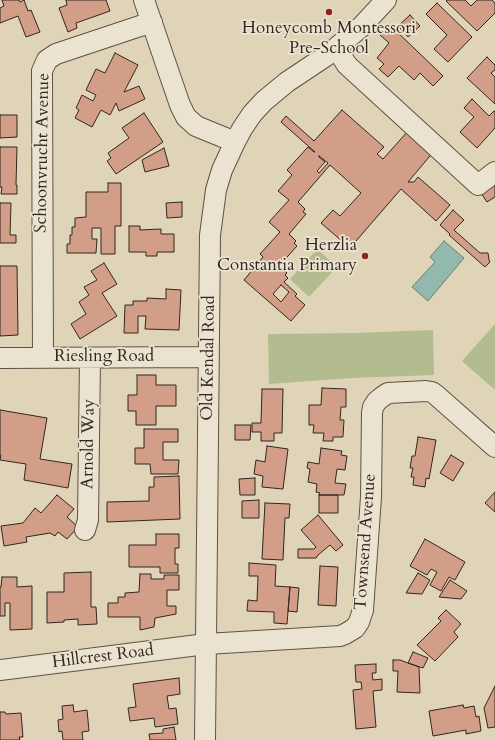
<!DOCTYPE html>
<style>
body{margin:0}
canvas{display:block;background:#dfd4b7}
</style>
<canvas width="495" height="740"></canvas>
<script>
const c = document.querySelector('canvas').getContext('2d');
c.lineJoin = 'round';
function paint(path, color) { c.fillStyle = color; c.fill(path, 'evenodd'); }
const toPath = rows => new Path2D(rows.map(r => 'M' + r).join(''));
function trace(path, color, width, dash) { c.strokeStyle = color; c.lineWidth = width; c.lineCap = dash ? 'butt' : 'round'; c.setLineDash(dash || []); c.stroke(path); }
function write(font, color, halo, rows, align = 'center') {
  c.font = font + ' Cardo,serif'; c.lineWidth = 3.5; c.setLineDash([]); c.textBaseline = 'middle'; c.strokeStyle = halo; c.fillStyle = color; for (const [text, x, y, turn = 0] of rows) {
    c.save(); c.translate(x, y); c.rotate((+turn || 0) * Math.PI / 180); c.textAlign = isNaN(turn) ? turn : align; if (halo) c.strokeText(text, 0, 0); c.fillText(text, 0, 0); c.restore();
  }
}
const green = toPath([
 [317,249,337,267,309,297,290,279],
 [495,324,495,390,462,361],
 [433,330,434,375,352,378,269,384,268,334,355,333]
]);
const water = toPath([
 [444,241,464,258,428,301,412,287,435,262,430,257,444,241]
]);
const building = toPath([
 [2,0,19,0,20,2,24,0,28,11,31,10,40,32,26,37,18,16,0,23,0,8,4,6,2,0],
 [66,0,106,0,110,11,76,23,77,28,68,32,59,8,67,5,66,0],
 [447,0,465,0,471,6,477,0,492,0,495,3,495,13,477,31,446,1,447,0],
 [437,3,472,37,448,62,434,49,447,35,426,14,437,3],
 [410,15,420,26,408,37,398,26,410,15],
 [390,25,443,76,433,86,420,73,414,80,399,66,388,77,379,69,384,64,377,58,389,43,380,35,390,25],
 [115,53,138,65,124,92,139,86,145,99,119,111,116,103,110,115,101,110,92,127,75,118,79,110,76,108,82,95,93,101,96,95,86,90,96,69,105,73,115,53],
 [487,57,495,65,495,70,491,73,495,77,495,104,467,78,487,57],
 [472,99,489,116,494,111,495,111,495,128,477,148,460,132,474,117,464,108,472,99],
 [342,110,384,147,377,154,383,159,409,130,435,150,408,182,414,182,418,177,450,205,436,221,401,189,350,248,321,223,333,210,340,216,361,193,330,165,298,202,305,209,303,212,306,214,289,234,296,241,294,243,297,246,279,266,287,273,285,275,288,278,284,282,297,294,295,296,305,305,291,321,244,280,263,257,260,254,280,232,269,222,289,200,278,191,292,175,287,170,308,147,314,152,315,152,281,122,286,116,314,141,342,110],
 [319,156,328,163,319,173,317,171,325,162,319,157,319,156],
 [281,285,289,292,281,302,273,294,281,285],
 [144,113,163,142,116,174,107,161,111,158,108,153,129,138,122,128,144,113],
 [0,115,17,115,17,137,0,138,0,115],
 [0,147,17,147,16,185,17,185,17,194,1,194,2,187,0,187,0,147],
 [164,148,169,166,145,172,142,160,164,148],
 [495,180,495,197,487,202,479,190,495,180],
 [108,183,121,183,121,226,115,226,115,254,101,254,101,228,92,228,92,239,97,239,96,253,67,253,67,244,70,244,70,235,72,235,72,227,75,227,75,218,86,217,86,192,108,192,108,183],
 [182,202,182,217,167,218,166,203,182,202],
 [0,203,11,203,10,235,16,235,16,243,0,243,0,203],
 [453,210,464,220,454,230,480,253,488,253,489,260,490,262,485,267,449,235,450,234,440,225,453,210],
 [129,226,140,226,140,230,161,229,161,234,174,234,174,252,157,252,157,256,146,256,146,252,129,252,129,226],
 [104,263,117,284,102,293,117,316,80,339,71,324,86,314,79,302,89,295,84,287,97,280,91,271,104,263],
 [0,266,17,266,18,335,0,336,0,266],
 [166,289,181,290,179,330,145,329,146,316,138,316,138,333,124,333,125,305,133,305,133,301,147,301,147,298,166,299,166,289],
 [137,375,156,375,156,385,176,385,176,406,156,406,156,425,136,425,136,411,128,411,128,395,137,395,137,375],
 [322,388,346,389,346,407,341,407,340,420,344,420,343,437,333,437,333,441,323,441,324,433,313,433,314,425,309,425,309,405,321,405,322,388],
 [262,389,283,389,282,433,274,433,274,441,261,441,261,432,252,432,252,423,261,423,262,389],
 [0,410,47,418,40,459,72,464,68,488,24,480,26,464,0,460,1,455,0,455,0,410],
 [235,425,251,425,250,440,235,440,235,425],
 [144,429,178,429,178,442,163,442,163,460,179,460,178,474,151,474,150,464,135,464,135,448,144,448,144,429],
 [418,437,436,440,429,479,426,478,425,487,413,485,414,477,411,477,413,468,410,468,412,456,415,456,418,437],
 [267,446,288,449,283,489,262,487,263,476,254,474,256,460,265,462,267,446],
 [321,448,342,451,341,455,347,456,345,470,337,469,335,483,346,484,344,495,319,495,320,493,316,492,317,484,308,482,310,469,307,468,308,462,319,464,321,448],
 [451,455,464,463,453,481,440,473,451,455],
 [179,476,180,519,107,522,107,502,149,501,149,487,154,487,154,477,179,476],
 [255,478,255,495,240,495,239,479,255,478],
 [495,492,495,512,485,503,495,492],
 [57,495,74,509,67,517,78,527,67,539,58,532,55,536,50,533,26,537,27,542,4,546,1,526,23,523,35,508,41,513,57,495],
 [319,495,338,495,338,513,319,513,319,495],
 [259,500,259,518,242,518,242,501,259,500],
 [265,503,290,504,289,518,285,518,283,560,262,559,265,503],
 [318,515,343,545,336,551,330,545,318,555,316,558,298,558,298,549,314,549,316,547,301,530,318,515],
 [156,534,179,534,179,548,175,548,175,564,178,564,178,573,160,573,160,567,129,567,129,545,156,545,156,534],
 [425,539,465,562,455,580,449,577,441,591,430,585,437,572,431,569,427,575,410,566,425,539],
 [249,563,276,565,275,586,290,587,287,624,274,623,274,612,247,611,248,600,257,601,258,576,249,576,249,563],
 [320,566,338,567,336,606,318,605,320,566],
 [91,572,91,607,96,607,97,624,78,625,78,619,64,620,64,622,47,623,47,592,64,592,64,573,91,572],
 [418,573,430,580,422,594,406,593,418,573],
 [140,574,151,574,151,579,164,579,164,575,179,575,179,590,167,590,167,606,176,606,176,614,155,618,154,627,140,630,140,617,108,617,108,603,118,603,118,597,125,597,125,593,139,592,140,574],
 [2,577,17,577,17,587,32,586,32,629,10,630,10,603,5,603,5,616,0,616,0,587,1,587,2,577],
 [450,580,467,591,461,599,439,597,450,580],
 [290,587,299,588,297,612,288,611,290,587],
 [446,610,461,624,454,632,458,637,435,661,417,645,441,621,438,618,446,610],
 [413,652,428,658,423,668,408,663,413,652],
 [393,660,400,660,408,663,419,667,420,693,397,692,398,671,393,671,393,660],
 [376,664,376,673,372,673,373,680,382,679,382,690,373,691,376,727,356,729,353,690,362,689,361,682,356,682,355,665,376,664],
 [179,678,180,694,167,696,169,709,176,708,178,724,155,727,154,718,130,721,128,708,136,707,133,684,179,678],
 [495,686,495,727,488,728,484,708,495,686],
 [73,705,74,712,87,710,89,731,82,732,83,740,63,740,62,731,59,732,58,720,63,719,62,706,73,705],
 [463,705,464,708,474,706,476,717,479,716,481,731,466,734,466,730,433,736,429,711,463,705],
 [0,712,5,712,6,714,21,713,23,737,19,737,20,740,0,740,0,712],
 [174,727,176,740,150,740,149,734,163,733,163,729,174,727]
]);
const minor = toPath([
 [144,0,180,105,186,117,196,126,235,142],
 [336,48,347,65,478,185,495,172],
 [0,358,209,357],
 [43,358,42,71,47,60,56,54,152,22],
 [85,530,88,520,90,358],
 [0,670,206,644,340,636,345,634,355,628,359,622,363,610,371,497,372,413,373,407,377,401,382,397,388,393,426,391,432,392,436,395,495,447],
 [205,740,210,235,216,190,222,170,235,142,242,129,252,114,264,101,287,82,326,56,336,48,361,27,386,0]
]);
const markers = [
 [329,12,4,"#8f2418"],
 [365,256,4,"#8f2418"]
];
const poiNames = [
 ["Honeycomb Montessori",329,29],
 ["Pre-School",329,49],
 ["Herzlia",357,246,"right"],
 ["Constantia Primary",357,266,"right"]
];
const streetNames = [
 ["Schoonvrucht Avenue",43,153,-89],
 ["Riesling Road",104,357],
 ["Old Kendal Road",209,358,-89],
 ["Arnold Way",89,444,-89],
 ["Townsend Avenue",366,542,-86],
 ["Hillcrest Road",103,657,-7]
];
paint(green, '#b2bc8e');
paint(water, '#93b8ad');
trace(water, '#6d7e75', 1);
paint(building, '#d39e88');
trace(building, '#332620', 1);
trace(minor, '#5e5246', 22);
trace(minor, '#eae3d0', 20);
for (const [x, y, r, color] of markers) { const dot = new Path2D(); dot.arc(x, y, r, 0, 2 * Math.PI); c.fillStyle = color; c.fill(dot); trace(dot, '#eae3d0', 1.5); }
write('17px', '#332620', '#eae3d0', poiNames);
write('17px', '#332620', '#eae3d0', streetNames);
</script>
